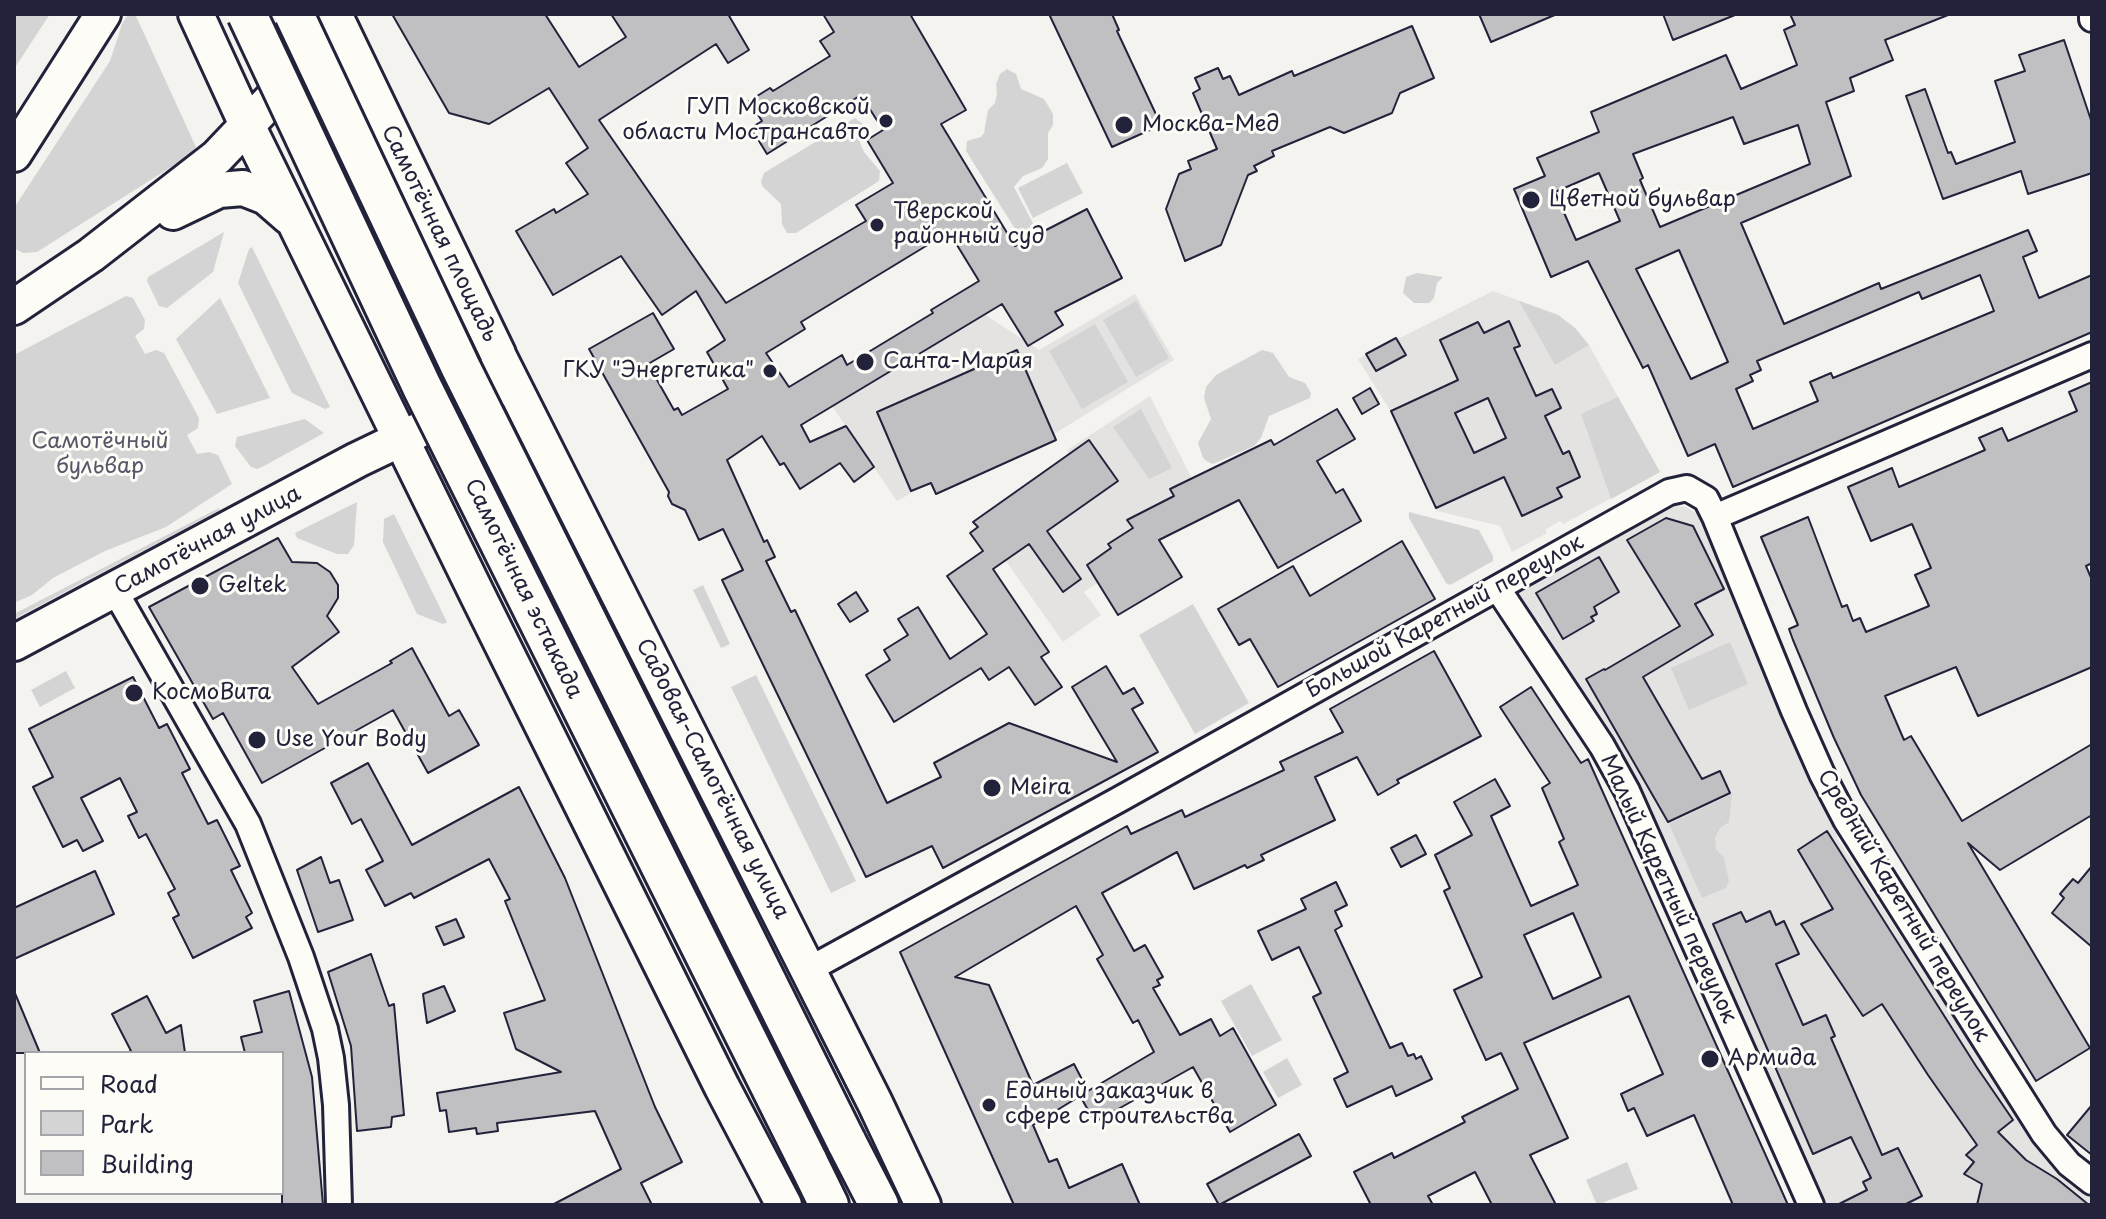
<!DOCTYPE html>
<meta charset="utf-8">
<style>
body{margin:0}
#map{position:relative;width:2106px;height:1219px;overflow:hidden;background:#f4f3ef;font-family:"Playpen Sans",sans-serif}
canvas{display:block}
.frame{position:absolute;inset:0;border:16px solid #22223b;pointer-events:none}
.legend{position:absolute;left:24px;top:1051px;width:260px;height:144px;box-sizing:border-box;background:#fdfcf7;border:2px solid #a5a5ac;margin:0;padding:10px 14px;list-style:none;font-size:24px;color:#22223b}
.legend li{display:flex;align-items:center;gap:16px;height:40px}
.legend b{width:40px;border:2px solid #a5a5ac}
</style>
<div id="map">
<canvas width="2106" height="1219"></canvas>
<div class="frame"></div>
<ul class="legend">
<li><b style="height:10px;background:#fdfcf7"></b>Road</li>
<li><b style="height:22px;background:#d5d4d5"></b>Park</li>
<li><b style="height:22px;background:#c0bfc2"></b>Building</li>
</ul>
</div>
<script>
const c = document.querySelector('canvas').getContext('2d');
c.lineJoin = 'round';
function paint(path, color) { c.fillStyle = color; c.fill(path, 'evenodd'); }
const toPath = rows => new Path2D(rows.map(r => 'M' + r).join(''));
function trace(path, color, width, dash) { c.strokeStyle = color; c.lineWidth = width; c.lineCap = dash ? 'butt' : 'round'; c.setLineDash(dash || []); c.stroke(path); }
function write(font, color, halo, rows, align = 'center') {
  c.font = font + ' "Playpen Sans",sans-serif'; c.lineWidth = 6; c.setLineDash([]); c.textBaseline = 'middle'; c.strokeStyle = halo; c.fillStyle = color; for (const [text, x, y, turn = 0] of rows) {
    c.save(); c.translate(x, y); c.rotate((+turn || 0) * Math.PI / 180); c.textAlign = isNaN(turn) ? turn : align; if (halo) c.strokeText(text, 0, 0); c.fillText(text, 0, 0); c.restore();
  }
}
const built = toPath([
 [1493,291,1558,315,1575,328,1589,345,1660,472,1563,524,1560,521,1545,530,1547,533,1512,552,1500,526,1437,511,1391,412,1358,359],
 [1135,294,1174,360,1054,434,1034,442,1036,449,936,494,930,483,897,501,832,406,984,314,1039,350],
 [1150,396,1192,479,1170,489,1173,496,1143,511,1148,520,1108,543,1122,567,1084,592,1101,615,1063,642,1006,561,994,568,970,533,977,527,973,522,1069,454,1067,450],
 [1666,505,1686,507,1696,513,1709,529,1810,775,1839,831,1837,838,2034,1141,2060,1171,2092,1197,2092,1205,1825,1205,1718,962,1707,958,1682,900,1684,890,1638,787,1539,621,1529,616,1516,592,1518,586,1531,576,1543,578,1614,539,1618,527]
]);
const green = toPath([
 [14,14,50,14,14,69],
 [128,14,135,14,196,147,190,155,37,252,23,253,14,248,14,208,110,61,122,24],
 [1007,69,1016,74,1021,89,1044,99,1053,114,1053,125,1048,133,1048,159,1042,168,1023,176,1014,187,1049,254,1024,243,966,151,967,141,981,137,984,133,988,110,995,103,997,94,996,84,1000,74],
 [855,118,863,124,864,129,860,143,864,152,880,171,879,181,796,233,787,233,782,224,781,204,763,187,761,182,764,173],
 [1067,163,1083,193,1033,218,1018,188],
 [224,232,213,272,167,308,159,306,147,281,148,277],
 [252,247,330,407,325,409,292,393,238,283,249,249],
 [1417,273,1443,277,1437,283,1434,298,1429,303,1414,303,1403,293,1406,277],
 [126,296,133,298,145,320,144,329,135,336,145,354,156,350,164,353,199,418,198,428,187,435,197,454,209,452,218,455,232,484,166,527,105,551,53,578,32,595,14,603,14,355],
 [220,298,270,398,217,414,176,339],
 [1136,301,1169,358,1136,377,1103,320],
 [1519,301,1558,315,1575,328,1589,345,1555,365],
 [1095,324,1128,382,1082,409,1049,351],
 [1262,350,1273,353,1289,377,1305,383,1311,393,1310,398,1269,416,1261,438,1254,446,1213,464,1208,462,1203,458,1198,443,1211,419,1204,398,1206,387,1216,375],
 [1618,397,1660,472,1611,499,1581,414],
 [1141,409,1172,468,1149,479,1113,427],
 [305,419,324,433,264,466,257,469,251,467,235,446,237,437],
 [357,502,354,545,348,554,337,554,297,538,295,533],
 [219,508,220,510,14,619,14,614],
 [1409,512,1479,530,1493,556,1493,561,1450,585,1446,583,1409,518],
 [394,514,447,622,443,624,417,614,383,542,384,519],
 [703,585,730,644,721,648,693,590],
 [1193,604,1249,703,1195,734,1139,635],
 [1730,642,1748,684,1689,710,1671,668],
 [66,671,75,688,40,707,31,690],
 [756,675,856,881,831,893,731,687],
 [1732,794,1729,822,1720,828,1715,838,1716,849,1724,858,1729,881,1726,888,1702,898,1669,824],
 [1251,984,1282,1040,1252,1056,1221,1001],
 [1287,1058,1302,1085,1278,1098,1263,1072],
 [1627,1162,1638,1189,1597,1205,1586,1180]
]);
const building = toPath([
 [392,14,545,14,579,67,626,37,611,14,728,14,749,50,728,63,716,44,599,120,726,303,866,221,856,205,893,183,867,140,883,130,861,95,767,154,751,128,762,121,749,101,770,88,773,91,830,56,820,41,834,32,823,14,910,14,966,110,941,124,1015,246,1087,209,1122,278,1055,312,1063,325,1028,346,1002,304,801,425,810,442,846,426,874,467,854,482,840,463,800,489,784,463,780,465,762,436,727,460,764,542,767,540,775,557,766,561,791,612,795,610,887,803,941,777,934,763,1009,723,1117,762,1072,687,1106,666,1123,694,1134,688,1143,703,1132,709,1158,752,943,868,932,846,866,877,722,580,743,570,723,529,699,540,685,510,672,504,668,496,669,492,589,349,653,313,674,349,648,364,674,410,678,408,682,415,728,389,707,352,725,340,696,291,662,315,621,256,553,295,516,231,554,209,556,213,588,194,566,163,588,148,549,88,489,124,449,113,392,14],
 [949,232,979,281,931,310,933,313,847,365,842,355,789,387,766,353,805,329,801,322,949,232],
 [1049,14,1112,14,1119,30,1117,31,1161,125,1112,147,1049,14],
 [1479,14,1557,14,1491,42,1479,14],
 [1663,14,1734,14,1735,15,1673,40,1663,14],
 [1790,14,1948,15,1885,40,1893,60,1850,78,1854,91,1826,102,1851,176,1741,223,1784,324,1879,283,1881,289,2028,230,2037,251,2023,257,2039,298,2092,275,2092,332,1733,487,1715,444,1688,456,1648,365,1643,368,1588,261,1551,277,1514,189,1545,176,1537,158,1599,132,1591,112,1726,55,1741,89,1797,65,1784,30,1795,25,1790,14],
 [1733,117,1744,144,1798,125,1810,164,1660,227,1640,180,1643,178,1633,154,1733,117],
 [1599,173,1620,221,1576,240,1555,192,1599,173],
 [1679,250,1728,362,1691,379,1636,269,1679,250],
 [1980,275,1994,311,1833,378,1831,373,1810,382,1818,401,1753,429,1736,389,1753,381,1750,375,1761,370,1757,361,1919,292,1922,299,1980,275],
 [1412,26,1434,78,1400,93,1392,113,1344,133,1330,127,1272,151,1274,156,1254,166,1257,171,1248,175,1221,245,1185,261,1166,209,1179,174,1191,169,1188,161,1217,149,1193,93,1200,89,1195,78,1218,68,1223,79,1230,76,1239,95,1292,71,1294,76,1412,26],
 [2064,40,2092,123,2092,173,2028,194,2021,171,1943,199,1906,96,1925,89,1948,153,1951,152,1956,164,2015,142,1995,81,2025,71,2019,55,2064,40],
 [1509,321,1520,346,1514,348,1536,396,1552,389,1561,408,1545,416,1563,454,1569,451,1580,477,1557,488,1562,497,1522,516,1504,477,1436,508,1391,411,1458,380,1440,340,1478,322,1484,333,1509,321],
 [1488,398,1506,438,1474,453,1455,413,1488,398],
 [1396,338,1406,355,1376,371,1366,354,1396,338],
 [1017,350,1056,440,936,494,931,483,911,491,877,412,1017,350],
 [2092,382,2092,563,2086,566,2092,580,2092,667,1978,716,1956,667,1885,696,1904,740,1911,736,1962,821,2092,744,2092,815,2000,870,1968,843,2090,1048,2036,1081,1861,795,1834,738,1793,640,1789,629,1798,625,1761,537,1808,517,1842,607,1847,605,1853,621,1860,618,1866,632,1929,606,1915,575,1931,568,1912,524,1871,541,1848,487,1892,468,1899,487,1985,450,1979,438,2002,428,2008,441,2077,411,2069,392,2092,382],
 [1370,388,1379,404,1362,414,1353,398,1370,388],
 [1337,409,1355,439,1317,461,1336,493,1343,489,1361,521,1278,568,1239,500,1159,540,1182,577,1118,615,1087,565,1111,548,1108,544,1133,528,1127,520,1174,496,1170,489,1271,440,1274,445,1337,409],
 [1089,440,1118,481,1047,531,1081,579,1063,592,1029,544,993,569,1049,652,1041,657,1062,687,1035,705,1009,667,989,680,981,668,894,722,866,675,890,660,884,650,908,635,898,619,918,607,950,659,987,634,947,576,983,551,970,533,978,527,973,522,1089,440],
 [1666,518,1693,526,1724,589,1695,604,1713,635,1643,677,1702,779,1720,771,1730,793,1668,822,1586,679,1604,669,1605,670,1680,626,1627,540,1666,518],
 [278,538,292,562,317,563,330,572,338,585,338,598,327,616,339,632,292,667,318,704,392,663,390,661,412,648,449,716,459,710,479,745,428,773,393,710,262,783,223,713,213,719,149,607,278,538],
 [1402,541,1435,599,1278,687,1250,639,1239,645,1218,609,1293,566,1310,596,1402,541],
 [1599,557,1619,592,1594,607,1597,614,1591,617,1594,621,1563,639,1536,593,1599,557],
 [856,592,868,611,850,622,838,604,856,592],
 [1434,651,1481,736,1397,780,1399,783,1378,795,1357,757,1315,777,1335,820,1261,855,1264,860,1247,868,1245,865,1194,889,1177,852,1102,893,1134,951,1145,945,1163,977,1157,980,1160,985,1153,988,1180,1035,1211,1019,1220,1036,1233,1028,1276,1105,1230,1132,1193,1067,1095,1122,1080,1096,1033,1125,1049,1162,1057,1159,1069,1188,1122,1164,1140,1205,1014,1205,900,952,1127,826,1131,834,1182,810,1185,817,1284,770,1280,762,1343,732,1330,709,1434,651],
 [1076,906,1103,955,1097,959,1133,1023,1138,1020,1154,1052,1088,1091,1074,1064,1033,1085,989,985,955,977,1076,906],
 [133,677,159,728,167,724,190,769,182,773,208,824,217,820,240,866,231,870,252,913,246,917,252,928,193,958,173,918,179,915,168,893,175,889,146,834,139,838,128,816,137,812,120,778,81,798,103,841,83,851,77,840,63,847,33,787,53,777,29,729,133,677],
 [1531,687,1581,763,1588,759,1788,1205,1733,1205,1694,1115,1647,1136,1634,1108,1628,1111,1621,1094,1663,1074,1629,996,1524,1043,1568,1138,1530,1155,1556,1205,1492,1205,1475,1172,1428,1196,1433,1205,1371,1205,1354,1172,1392,1153,1394,1158,1465,1122,1462,1117,1518,1089,1501,1053,1486,1060,1454,990,1482,977,1444,891,1450,888,1435,855,1472,835,1454,802,1495,779,1510,806,1491,816,1531,906,1578,885,1559,842,1564,839,1542,788,1550,783,1500,707,1531,687],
 [1573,913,1601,977,1553,999,1524,935,1573,913],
 [368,763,412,845,519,787,565,878,655,1107,682,1162,641,1183,652,1205,552,1205,621,1169,595,1111,497,1123,498,1131,477,1134,476,1128,449,1132,446,1110,440,1111,437,1093,561,1072,516,1049,504,1013,545,1000,505,901,510,899,489,859,414,898,411,893,385,906,366,870,383,861,361,819,352,824,331,783,368,763],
 [1827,831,1976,1066,2013,1120,1998,1132,2026,1160,2057,1179,2089,1205,1977,1205,1982,1184,1964,1174,1974,1162,1966,1155,1977,1145,1928,1075,1882,1004,1863,1016,1801,924,1833,909,1798,850,1827,831],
 [1416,835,1426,854,1401,867,1391,848,1416,835],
 [321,857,330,883,339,880,353,920,318,932,297,870,321,857],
 [2092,866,2092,947,2052,913,2064,898,2060,894,2073,879,2078,883,2092,866],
 [95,871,114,914,14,959,14,908,95,871],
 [1336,882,1347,905,1335,911,1342,926,1335,930,1390,1048,1402,1043,1408,1056,1414,1054,1416,1059,1421,1056,1432,1079,1396,1096,1392,1086,1347,1107,1334,1079,1348,1072,1313,997,1321,993,1299,947,1272,960,1258,931,1306,909,1301,899,1336,882],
 [1770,911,1776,925,1784,921,1799,954,1776,964,1803,1025,1826,1015,1835,1036,1831,1038,1882,1155,1898,1148,1922,1196,1904,1205,1837,1205,1867,1190,1863,1182,1871,1178,1851,1137,1813,1154,1713,924,1741,912,1746,922,1770,911],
 [456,919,464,937,444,945,436,927,456,919],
 [371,954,389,1006,394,1004,404,1115,392,1117,391,1127,357,1131,351,1046,328,972,371,954],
 [444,986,455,1011,427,1023,423,994,444,986],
 [14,991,40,1053,14,1053,14,991],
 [289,991,312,1077,323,1205,282,1205,282,1053,245,1053,241,1037,262,1032,254,1001,289,991],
 [147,996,166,1033,181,1025,185,1053,127,1053,131,1051,112,1014,147,996],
 [2092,1105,2092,1155,2067,1135,2092,1105],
 [1299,1134,1311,1156,1219,1205,1207,1184,1299,1134]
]);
const street = toPath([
 [2092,16,2092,19],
 [1715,517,2092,355],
 [1498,589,1602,746,1627,791,1811,1205],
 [115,591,248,824,301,957,325,1029,331,1058,336,1105,339,1205],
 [808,970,1120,799,1669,492,1687,488,1706,499,1715,517,1794,711,1822,774,1846,820,2044,1134,2069,1164,2092,1182]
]);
const secondary = toPath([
 [196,14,247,125,478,596,722,1087,784,1205],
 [14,154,103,14],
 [173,212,219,190,243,188,266,197,289,217],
 [14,307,91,255,217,157,272,99,321,25],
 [499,357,875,1103,923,1205],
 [14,643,357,460,482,400,497,388,501,376,498,354,334,14]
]);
const primary = toPath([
 [846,1141,879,1205],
 [807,1160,829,1205]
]);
const primaryBridge = toPath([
 [247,14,422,387,807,1160],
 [294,14,461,368,846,1141]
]);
const markers = [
 [886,121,8,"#22223b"],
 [1124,125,10,"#22223b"],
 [1531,200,10,"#22223b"],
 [877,225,8,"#22223b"],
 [865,362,10,"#22223b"],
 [770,371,8,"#22223b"],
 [200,586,10,"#22223b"],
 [134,693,10,"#22223b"],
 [257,740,10,"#22223b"],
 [992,788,10,"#22223b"],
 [1710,1059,10,"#22223b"],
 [989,1105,8,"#22223b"]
];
const poiNames = [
 ["ГУП Московской",870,108,"right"],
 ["области Мострансавто",870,133,"right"],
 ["Москва-Мед",1142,125],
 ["Цветной бульвар",1549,200],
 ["Тверской",893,212],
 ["районный суд",893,237],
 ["Санта-Мария",883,362],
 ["ГКУ \"Энергетика\"",754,371,"right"],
 ["Geltek",218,586],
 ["КосмоВита",152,693],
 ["Use Your Body",275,740],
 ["Meira",1010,788],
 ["Армида",1728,1059],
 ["Единый заказчик в",1005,1092],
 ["сфере строительства",1005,1117]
];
const streetNames = [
 ["Самотёчная площадь",439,234,64],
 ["Самотёчная улица",208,541,-28],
 ["Самотёчная эстакада",523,589,64],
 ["Большой Каретный переулок",1445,617,-29],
 ["Садовая-Самотёчная улица",712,779,63],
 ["Малый Каретный переулок",1668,889,65],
 ["Средний Каретный переулок",1903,906,59]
];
const parkNames = [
 ["Самотёчный",100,442],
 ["бульвар",100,467]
];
paint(built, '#e4e3e2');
paint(green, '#d5d4d5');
paint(building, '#c0bfc2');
trace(building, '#22223b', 2);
trace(street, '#22223b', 30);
trace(secondary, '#22223b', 40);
trace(primary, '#22223b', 44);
trace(street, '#fdfcf7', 24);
trace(secondary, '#fdfcf7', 34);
trace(primary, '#fdfcf7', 38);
trace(primaryBridge, '#22223b', 44, []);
trace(primaryBridge, '#fdfcf7', 38);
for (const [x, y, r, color] of markers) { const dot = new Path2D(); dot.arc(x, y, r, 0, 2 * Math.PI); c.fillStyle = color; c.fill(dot); trace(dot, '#fdfcf7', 3); }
write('22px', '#22223b', '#fdfcf7', poiNames, 'left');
write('22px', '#22223b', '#fdfcf7', streetNames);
write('22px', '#585769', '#fdfcf7', parkNames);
</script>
